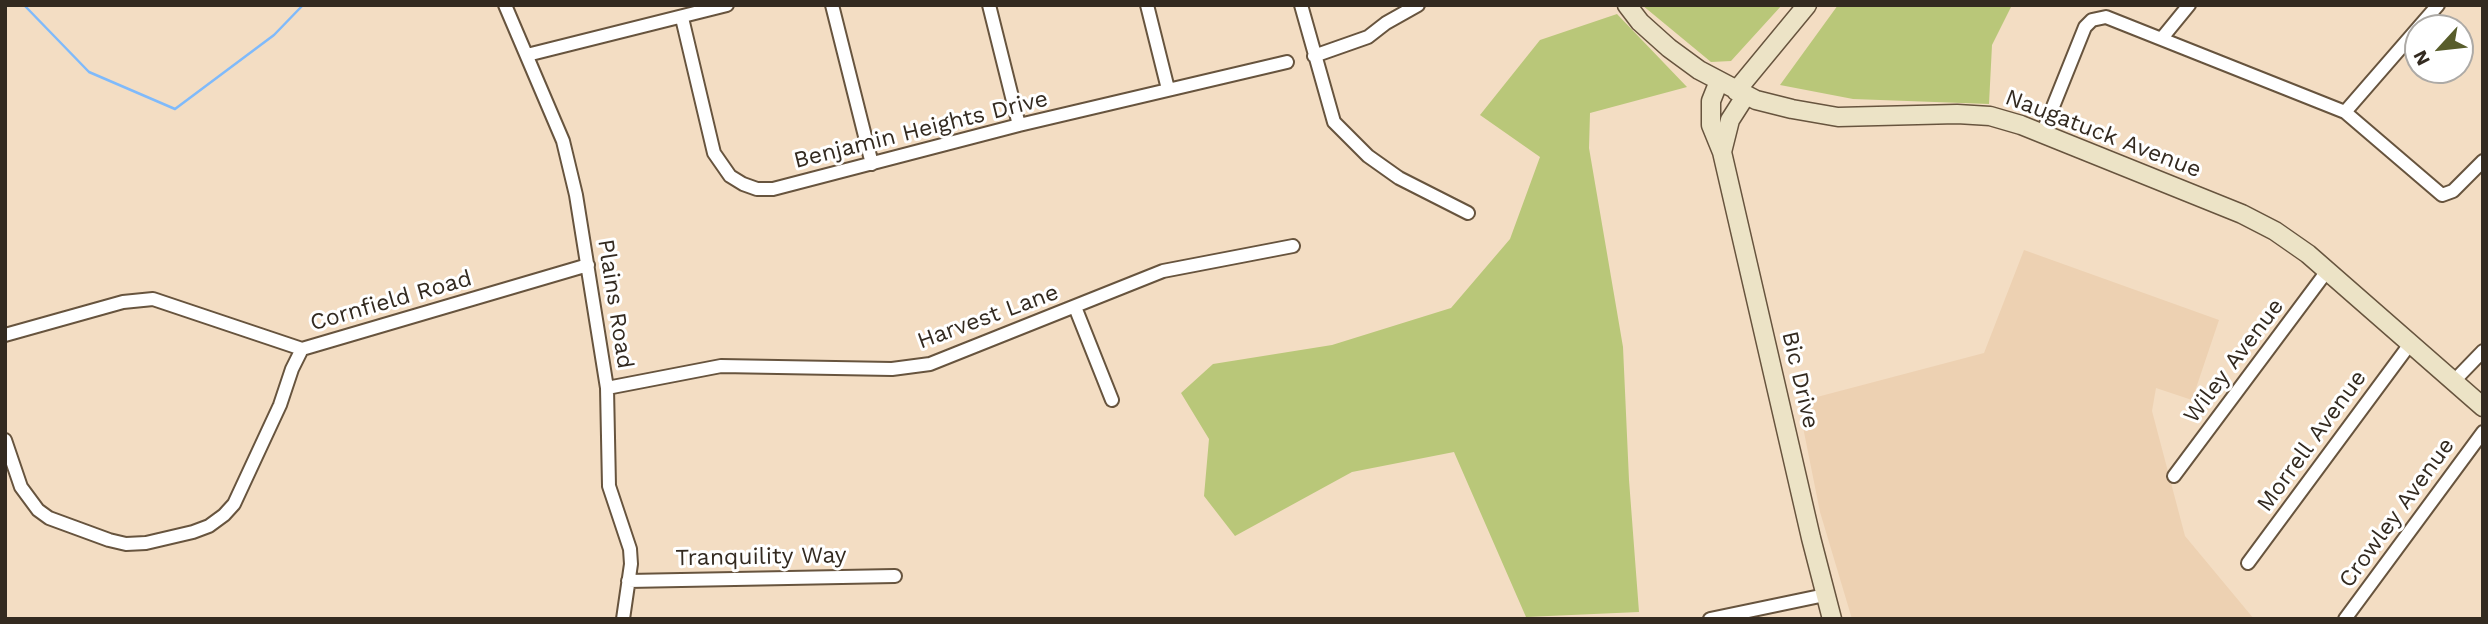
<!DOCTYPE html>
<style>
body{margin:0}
#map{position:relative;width:2488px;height:624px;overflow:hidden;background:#f3ddc3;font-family:"Work Sans",sans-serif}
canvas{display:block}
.frame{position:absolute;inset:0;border:7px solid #332a20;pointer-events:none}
.north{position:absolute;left:2404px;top:14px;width:70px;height:70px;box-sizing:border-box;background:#fff;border:2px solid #adaaa6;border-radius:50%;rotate:243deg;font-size:19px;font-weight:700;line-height:28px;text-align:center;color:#332a20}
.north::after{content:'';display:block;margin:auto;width:24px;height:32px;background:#585d2b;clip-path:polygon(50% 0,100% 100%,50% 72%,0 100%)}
</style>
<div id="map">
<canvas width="2488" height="624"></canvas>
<div class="frame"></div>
<div class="north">N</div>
</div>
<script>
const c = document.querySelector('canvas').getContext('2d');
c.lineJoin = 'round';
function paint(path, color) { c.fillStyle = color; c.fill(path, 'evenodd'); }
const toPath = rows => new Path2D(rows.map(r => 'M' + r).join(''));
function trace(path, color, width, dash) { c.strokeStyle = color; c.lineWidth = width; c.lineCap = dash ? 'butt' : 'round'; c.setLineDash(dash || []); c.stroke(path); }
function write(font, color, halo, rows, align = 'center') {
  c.font = font + ' "Work Sans",sans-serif'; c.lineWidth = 6; c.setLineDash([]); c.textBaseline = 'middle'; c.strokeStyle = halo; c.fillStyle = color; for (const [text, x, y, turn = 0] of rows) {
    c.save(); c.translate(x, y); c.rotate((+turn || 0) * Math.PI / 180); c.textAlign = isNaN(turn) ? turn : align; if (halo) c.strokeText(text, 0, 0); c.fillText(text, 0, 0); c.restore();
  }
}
const built = toPath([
 [2024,250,2219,320,2192,400,2156,388,2152,411,2185,536,2254,619,1852,619,1820,512,1798,402,1984,353]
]);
const green = toPath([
 [1642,5,1782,5,1731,61,1711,62],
 [1838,5,2012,5,1992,45,1989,104,1853,99,1780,85],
 [1617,14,1687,87,1590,113,1589,148,1623,347,1629,480,1639,612,1526,617,1454,452,1352,472,1235,536,1204,496,1209,439,1181,393,1213,364,1332,345,1451,308,1510,239,1540,157,1480,115,1540,40]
]);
const stream = toPath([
 [24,5,89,72,175,109,274,35,303,5]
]);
const street = toPath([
 [505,5,563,141,576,195,607,388,609,486,630,549,631,564,623,619],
 [832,5,872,164],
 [989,5,1019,125],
 [1147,5,1168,89],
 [1301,5,1334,122,1368,156,1399,178,1468,213],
 [682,18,714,153,730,176,743,184,757,189,773,189,1019,125,1287,62],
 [2162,38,2189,5],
 [527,55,727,5],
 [1314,56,1368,37,1386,23,1418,5],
 [2345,112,2438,5],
 [2042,134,2085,27,2092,20,2106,17,2345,112,2442,195,2453,191,2483,161],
 [1075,307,1112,400],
 [5,335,123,302,153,299,302,349,588,265],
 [2453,382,2483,351],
 [607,388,721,366,892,369,930,364,1163,271,1293,246],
 [5,440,21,487,38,510,49,518,109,540,126,544,146,543,193,532,209,526,224,515,234,504,280,405,292,369,302,349],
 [2174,476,2327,271],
 [2248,563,2410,344],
 [628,581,895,576],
 [1710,619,1825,595],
 [2345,619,2483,432]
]);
const secondary = toPath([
 [1627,5,1640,22,1669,48,1699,70,1756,100,1792,109,1838,117,1957,114,1990,116,2021,125,2242,214,2275,231,2308,254,2483,407],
 [1719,81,1711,101,1711,125,1722,152,1811,538,1832,619],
 [1736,91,1807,5],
 [1722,152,1730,120,1746,95]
]);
const streetNames = [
 ["Benjamin Heights Drive",921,130,-14],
 ["Naugatuck Avenue",2103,134,21],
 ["Cornfield Road",391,301,-16],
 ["Plains Road",615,304,81],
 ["Harvest Lane",988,317,-20],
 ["Wiley Avenue",2234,361,-53],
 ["Bic Drive",1800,380,77],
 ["Morrell Avenue",2312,441,-54],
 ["Crowley Avenue",2397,513,-54],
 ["Tranquility Way",761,557,-1]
];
paint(built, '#edd1b2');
paint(green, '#b9c779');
trace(stream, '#7fbafb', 2.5);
trace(street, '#67543e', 16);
trace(secondary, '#67543e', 21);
trace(street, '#fff', 12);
trace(secondary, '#ece3c6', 18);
write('23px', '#332a20', '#fff', streetNames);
</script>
